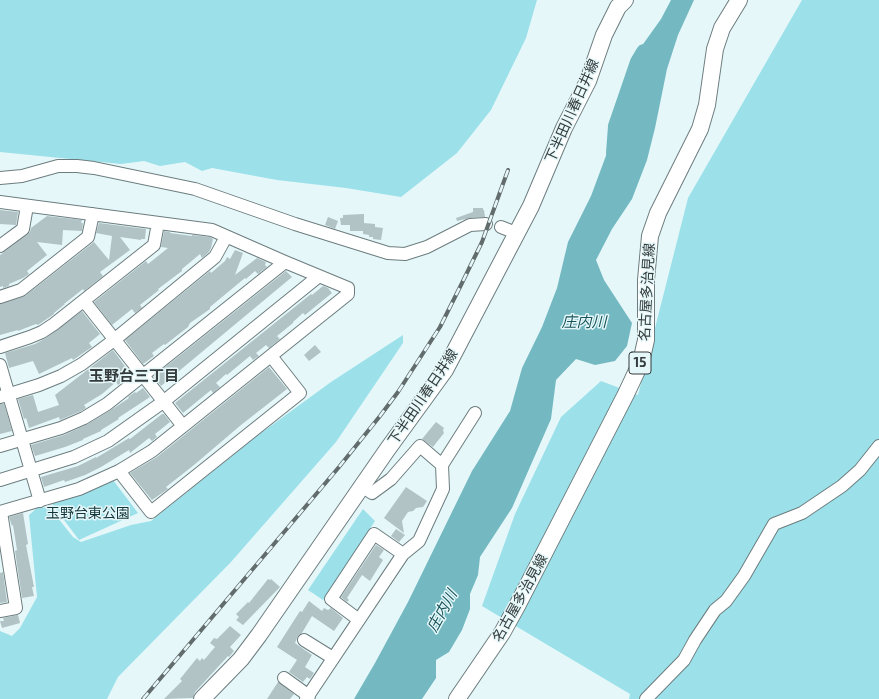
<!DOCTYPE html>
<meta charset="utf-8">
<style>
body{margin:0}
canvas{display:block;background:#e5f7f9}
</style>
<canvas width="879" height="699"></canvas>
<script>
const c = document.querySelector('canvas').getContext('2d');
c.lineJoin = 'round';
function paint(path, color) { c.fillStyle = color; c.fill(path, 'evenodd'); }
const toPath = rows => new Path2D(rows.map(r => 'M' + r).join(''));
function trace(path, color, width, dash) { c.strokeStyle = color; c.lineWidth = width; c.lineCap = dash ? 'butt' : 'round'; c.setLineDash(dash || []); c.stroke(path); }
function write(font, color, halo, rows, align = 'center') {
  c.font = font + ' "Exo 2","Noto Sans JP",sans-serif'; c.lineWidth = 3; c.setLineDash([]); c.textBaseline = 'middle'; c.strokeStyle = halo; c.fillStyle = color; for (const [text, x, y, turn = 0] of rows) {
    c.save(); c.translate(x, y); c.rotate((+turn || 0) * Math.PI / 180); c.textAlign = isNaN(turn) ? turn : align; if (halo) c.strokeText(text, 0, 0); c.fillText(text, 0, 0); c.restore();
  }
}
const green = toPath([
 [0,0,537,0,526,38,491,110,457,153,401,197,346,188,277,180,212,168,202,171,185,162,160,166,144,161,121,164,0,152],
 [802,0,879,0,879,699,629,699,630,694,482,606,515,514,561,417,601,381,638,395,688,198],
 [403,335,403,343,336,442,231,562,118,677,107,699,0,699,0,631,12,636,20,628,37,597,29,515,38,507,50,508,73,537,81,542,131,525,151,521,257,436,331,382],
 [113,480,138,513,79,540,52,504,85,492],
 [363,509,375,521,323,600,308,590]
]);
const water = toPath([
 [671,0,694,0,678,35,667,69,655,128,647,160,632,199,612,229,596,260,604,280,632,323,627,346,615,361,595,365,576,359,556,380,551,419,512,508,480,557,478,575,470,594,470,609,462,630,449,652,436,660,436,678,422,699,354,699,375,663,408,602,472,471,510,411,522,368,542,327,557,288,568,242,591,196,630,91,641,47,661,19]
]);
const river = toPath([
 [614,153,616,126,638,62,644,52]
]);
const building = toPath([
 [473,208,483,208,483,210,484,210,485,217,470,218,457,221,456,218,473,212],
 [0,210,18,212,16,225,0,224],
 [364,214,364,223,375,224,375,227,383,228,381,240,373,239,373,237,369,237,369,235,363,234,363,231,350,231,350,225,341,225,340,218,343,218,343,215],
 [47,216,82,220,81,223,83,223,82,231,63,230,62,245,37,242,47,255,27,271,29,274,23,278,9,284,9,286,3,288,3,286,0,287,0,255,27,235,30,232,31,228],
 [328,217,338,221,335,229,325,225],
 [99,223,146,229,145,239,141,239,141,240,120,237,130,250,100,272,103,276,84,291,83,289,64,304,65,304,54,313,54,314,38,325,36,324,18,331,18,330,0,335,0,304,25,296,94,242,109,260,112,236,96,233],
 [164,231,170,232,170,233,192,236,192,235,210,237,213,239,211,248,209,252,202,258,200,254,182,269,182,271,158,289,159,290,140,305,142,308,135,313,132,309,112,325,94,302,146,261,148,264,168,248,161,247],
 [235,250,243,253,235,275,257,258,266,262,265,265,267,267,258,274,255,271,246,279,245,278,210,307,210,309,190,323,188,327,165,345,164,344,152,353,154,356,143,364,125,340,210,271,211,273,225,261,227,257,230,259],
 [286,271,292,277,161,386,154,377,154,376],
 [323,286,328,288,332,293,305,315,303,313,293,322,293,323,277,336,280,339,269,348,266,345,256,353,259,356,253,360,250,356,227,375,226,374,216,383,220,387,213,393,211,390,183,413,175,403,311,294,312,295],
 [82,311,100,334,89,343,92,347,73,360,72,358,39,374,33,361,9,368,5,353,35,344,46,338],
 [315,345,321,352,309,361,304,355],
 [113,350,130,373,124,378,125,379,118,385,116,382,102,394,84,405,86,408,81,411,60,420,59,417,29,428,26,418,24,419,18,399,33,395,38,412,59,405,55,395],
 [269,367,287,389,241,425,194,465,166,487,168,489,152,500,130,473,157,457],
 [143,388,150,397,118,418,119,419,101,430,101,431,83,439,83,440,65,447,35,456,31,445,64,435,88,424,111,410,129,398,128,397,135,392,136,393],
 [0,404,4,404,12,431,0,434],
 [162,414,164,414,170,422,155,434,157,437,152,441,149,438,130,453,129,450,101,467,85,475,65,482,64,480,44,487,41,477,78,466,96,457,96,458,129,438,130,439],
 [436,422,444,428,443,430,444,433,433,447,422,439],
 [406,487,427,501,423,507,416,508,413,511,408,512,402,521,404,533,384,518],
 [23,513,28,544,26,545,34,587,32,587,34,596,22,598,15,551,17,550,13,525,12,526,9,517],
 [396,529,405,535,399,542,391,536],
 [376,545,384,550,379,557,383,560,370,581,362,575,347,598,349,600,347,602,341,597],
 [3,572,7,602,0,603,0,573],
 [268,579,270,580,271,579,280,587,243,625,236,620,239,617,236,614,248,602,249,603],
 [309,601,322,611,324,608,328,610,331,608,343,618,334,631,312,616,302,633,298,636,295,643,312,655,305,667,314,673,310,679,307,677,303,682,289,672,297,660,277,647,300,611,302,612],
 [18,615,20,623,2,628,0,621,4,621,3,618],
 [230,626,241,635,230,647,234,651,229,657,228,656,195,692,193,698,164,699,182,681,180,679,197,658,200,661,202,658,204,660,215,647,210,643,214,638,217,639],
 [278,682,294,694,290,699,267,699]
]);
const minor = toPath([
 [0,178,22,176,58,166,77,166,94,168,195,189,295,224,388,253,405,254,427,247,470,225,486,224],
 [0,202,212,230,285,262,348,288,348,294,152,451,119,471,79,489,0,512],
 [501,227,516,233],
 [0,246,23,229,27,206],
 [0,297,21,290,88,237,93,214],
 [84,301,183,426],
 [0,347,30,337,42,332,54,324,154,245,158,223],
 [0,365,40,501],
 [0,397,39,385,61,376,82,364,114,340,215,257,226,237],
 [0,446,61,428,84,418,107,404,285,262],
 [119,471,151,512,300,393,271,356],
 [0,480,74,457,108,441,163,402,319,276],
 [363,487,372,493,391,479,420,446,442,465],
 [0,611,16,608,1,512],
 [359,620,331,599,374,534,403,554],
 [304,640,333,658],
 [284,678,309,696],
 [306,699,403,554,419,541,443,489,442,465,475,413],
 [646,699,684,660,695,640,715,610,726,601,744,576,774,524,802,513,842,486,860,470,879,446]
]);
const major = toPath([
 [202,699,241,659,259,635,387,450,445,370,531,206,564,128,588,81,604,35,618,7,625,0],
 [457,699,502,633,517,606,626,394,641,362,646,340,646,280,650,236,658,213,700,129,707,105,715,49,722,28,739,0]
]);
const rail = toPath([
 [143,699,339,467,380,416,398,392,440,327,462,283,482,242,508,170]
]);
const shields = [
 [640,363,22]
];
const shieldNames = [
 ["15",640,363]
];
const streetNames = [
 ["下半田川春日井線",572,111,-66],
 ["名古屋多治見線",647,292,-87],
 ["下半田川春日井線",423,397,-56],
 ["名古屋多治見線",520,598,-61]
];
const parkNames = [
 ["玉野台東公園",88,513]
];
const waterNames = [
 ["庄内川",584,322],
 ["庄内川",442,611,-61]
];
const neighbourhoodNames = [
 ["玉野台三丁目",134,376]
];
paint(green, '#9ce1ea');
paint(water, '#74b9c2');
trace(river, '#74b9c2', 16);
paint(building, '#b2c3c6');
trace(minor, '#6d7d7f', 14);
trace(major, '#6d7d7f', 18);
trace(minor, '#fff', 12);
trace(major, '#fff', 16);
trace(rail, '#626c6d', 4);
trace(rail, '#e5f7f9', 2.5, [8]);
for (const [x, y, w] of shields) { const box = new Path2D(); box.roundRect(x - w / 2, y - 11, w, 22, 3); c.fillStyle = '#e5f7f9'; c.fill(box); trace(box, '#343b3c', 1); }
write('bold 13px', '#343b3c', null, shieldNames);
write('14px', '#343b3c', '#e5f7f9', streetNames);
write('14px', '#123539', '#e5f7f9', parkNames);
write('italic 15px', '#18545a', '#e5f7f9', waterNames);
write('bold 15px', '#343b3c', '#e5f7f9', neighbourhoodNames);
</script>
